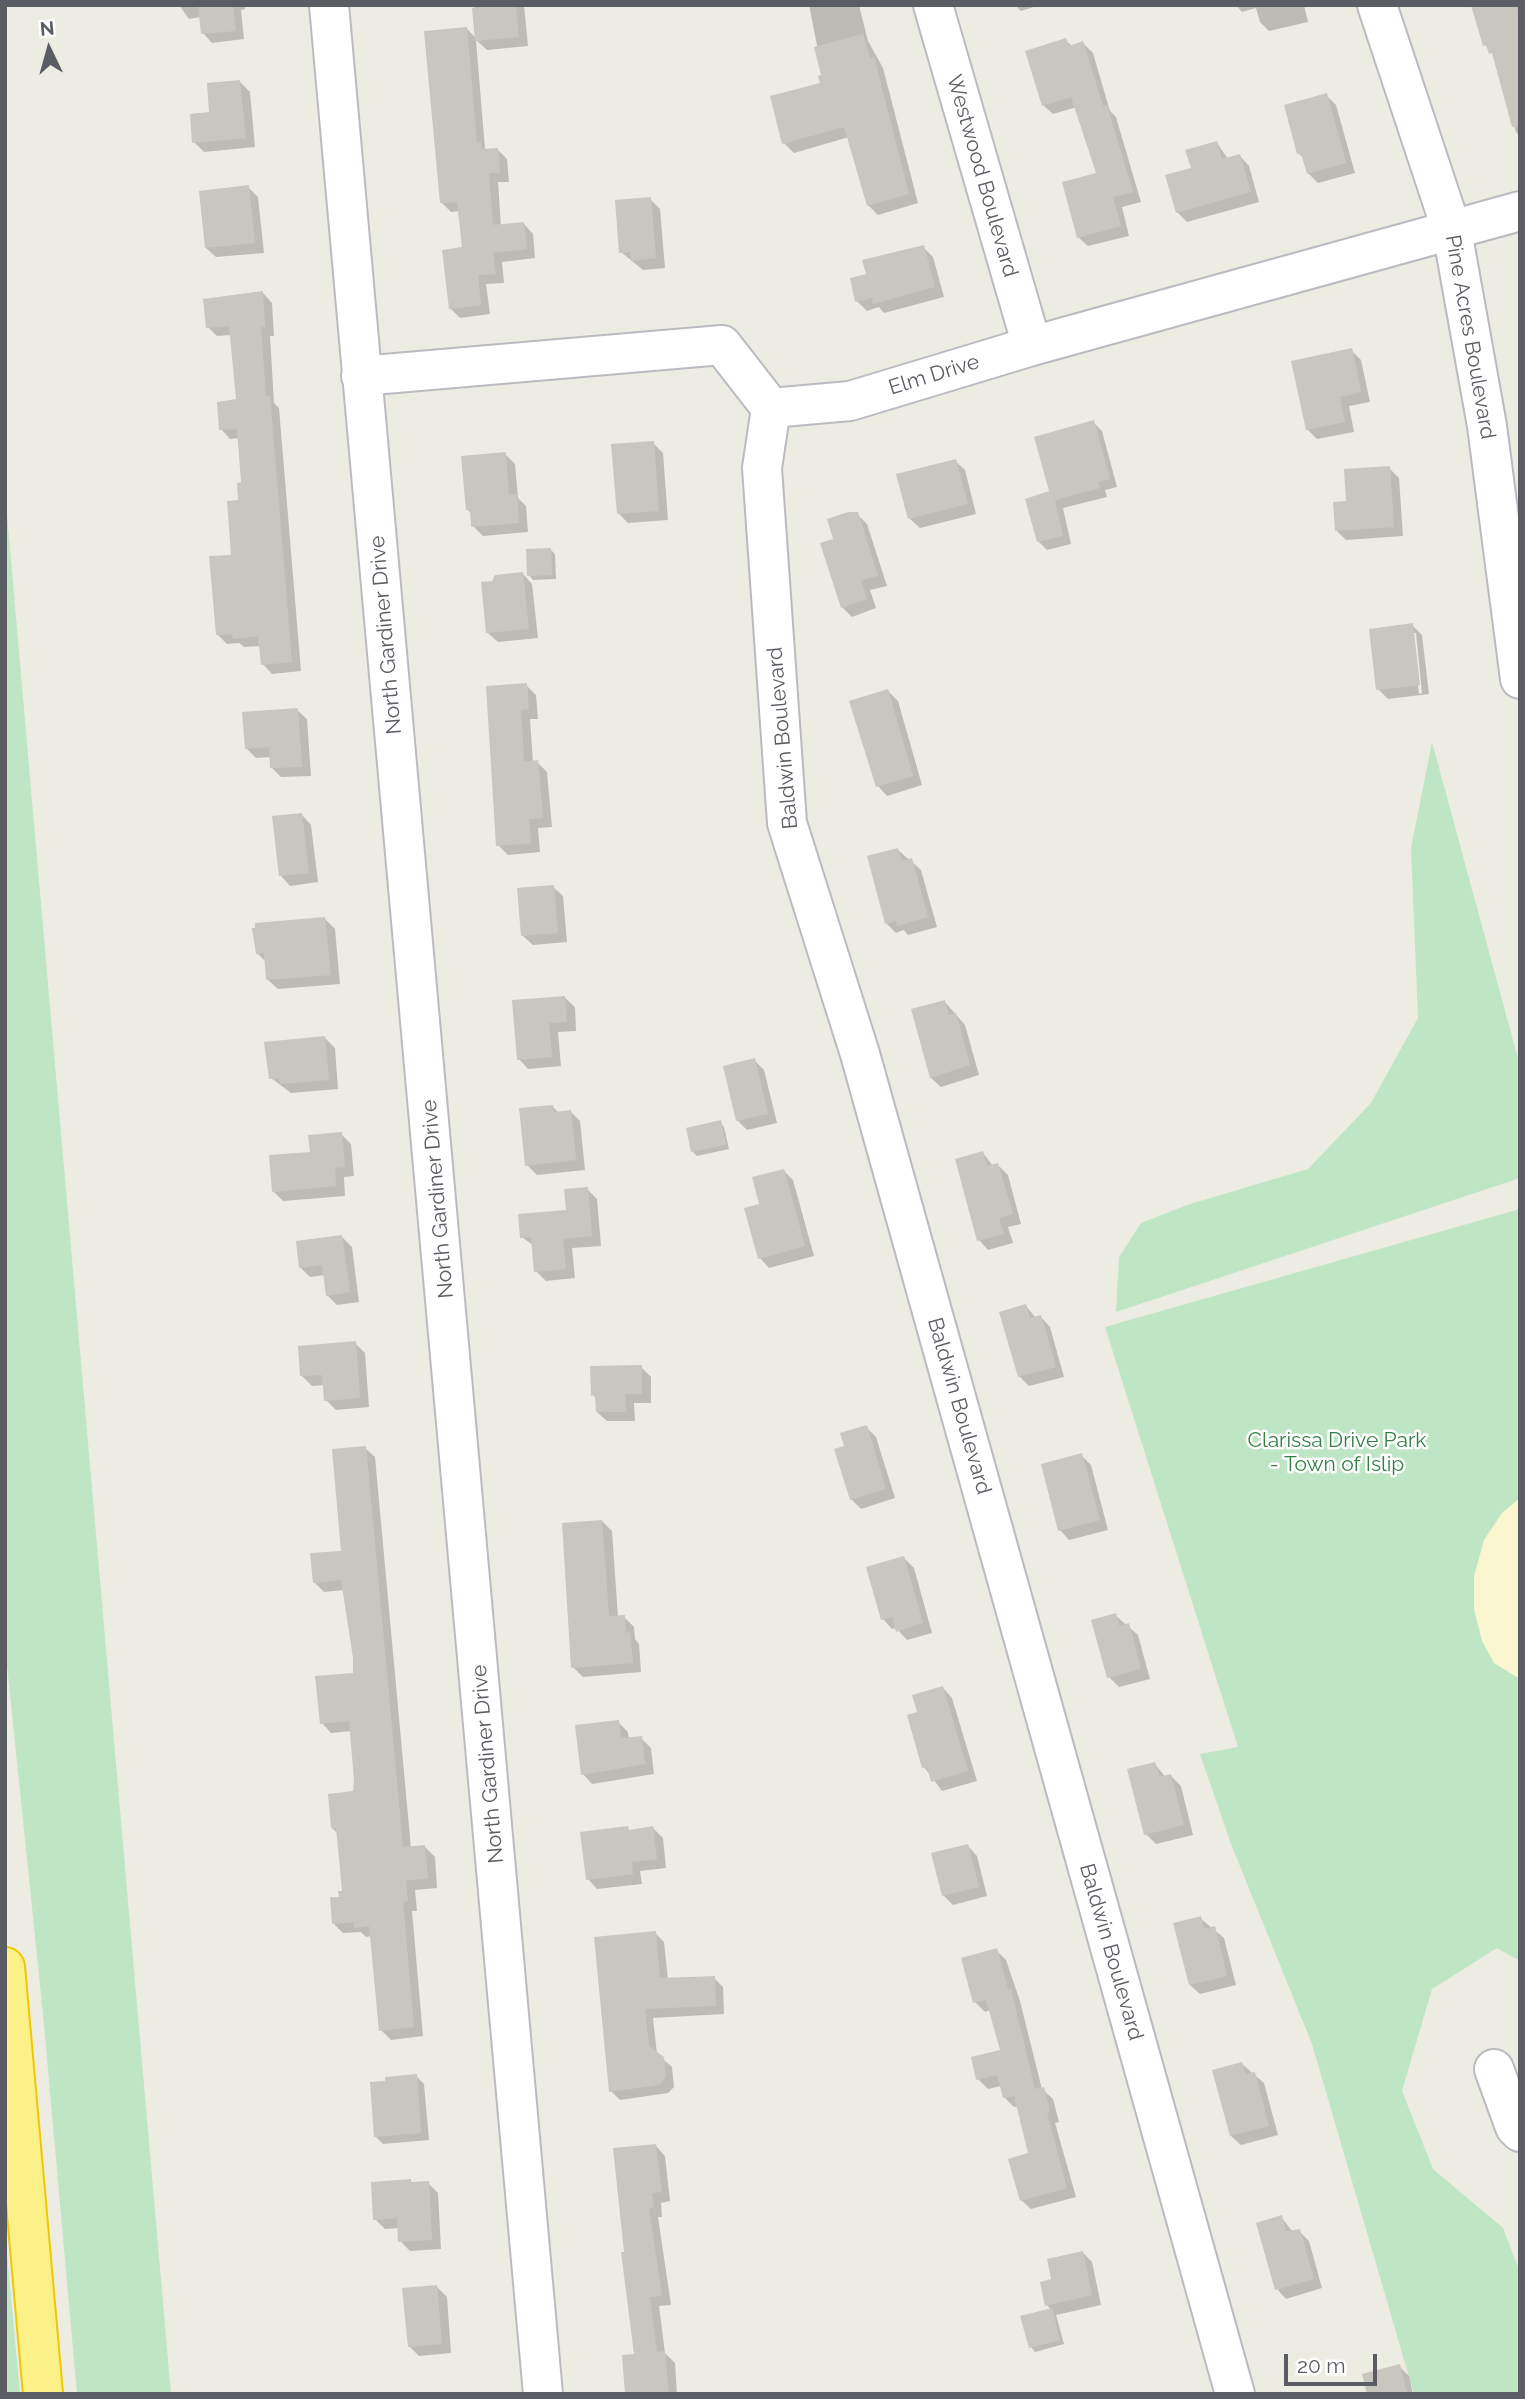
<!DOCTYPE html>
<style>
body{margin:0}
#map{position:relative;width:1525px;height:2399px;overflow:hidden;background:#edece2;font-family:Raleway,sans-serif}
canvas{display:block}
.frame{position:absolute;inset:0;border:7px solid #5a5d63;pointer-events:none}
.north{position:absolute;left:14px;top:14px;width:70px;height:70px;-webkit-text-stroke:5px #fff;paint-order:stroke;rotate:355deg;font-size:19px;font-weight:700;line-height:28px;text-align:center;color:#5a5d63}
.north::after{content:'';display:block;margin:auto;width:24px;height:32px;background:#5a5d63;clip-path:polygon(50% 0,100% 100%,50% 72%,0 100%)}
.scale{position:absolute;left:1284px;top:2354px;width:93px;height:32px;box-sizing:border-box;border:4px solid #5a5d63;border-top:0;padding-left:9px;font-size:21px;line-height:24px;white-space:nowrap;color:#5a5d63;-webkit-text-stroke:5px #fff;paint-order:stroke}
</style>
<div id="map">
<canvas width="1525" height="2399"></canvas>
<div class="frame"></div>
<div class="north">N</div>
<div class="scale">20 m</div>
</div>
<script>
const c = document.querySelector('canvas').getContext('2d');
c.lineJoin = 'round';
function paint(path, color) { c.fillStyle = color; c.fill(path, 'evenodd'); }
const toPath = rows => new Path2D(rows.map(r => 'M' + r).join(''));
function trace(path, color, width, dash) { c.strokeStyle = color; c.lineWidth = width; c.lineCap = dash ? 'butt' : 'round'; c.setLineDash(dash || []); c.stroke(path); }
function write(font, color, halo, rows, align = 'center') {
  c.font = font + ' Raleway,sans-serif'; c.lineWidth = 5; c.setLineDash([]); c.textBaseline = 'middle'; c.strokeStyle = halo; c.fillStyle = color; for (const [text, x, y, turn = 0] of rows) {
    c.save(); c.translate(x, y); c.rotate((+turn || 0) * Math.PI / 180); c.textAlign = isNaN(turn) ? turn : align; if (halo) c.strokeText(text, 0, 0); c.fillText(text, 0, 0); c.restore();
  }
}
const green = toPath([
 [5,491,171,2394,77,2394,43,2014,5,1646],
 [1432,742,1520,1066,1520,1178,1116,1312,1119,1257,1141,1223,1187,1205,1308,1169,1371,1103,1418,1018,1411,848],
 [1520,1209,1520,1961,1497,1948,1432,1989,1402,2091,1433,2169,1503,2228,1520,2272,1520,2394,1414,2394,1312,2044,1231,1844,1200,1754,1238,1747,1105,1327],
 [5,2233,20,2394,5,2394]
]);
const sand = toPath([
 [1520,1498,1520,1679,1494,1663,1482,1641,1474,1609,1474,1576,1484,1540,1502,1513]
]);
const shadow = toPath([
 [179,5,245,5,245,9,241,10,244,39,212,43,203,33,201,17,189,19],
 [474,5,524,5,528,46,487,50,476,40,485,149,498,150,507,159,509,182,498,182,501,226,524,224,533,234,535,258,502,262,504,283,486,284,490,314,460,318,450,308,464,248,460,211,451,212,441,202,467,29,477,39],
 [809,5,859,5,868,41,883,68,918,203,878,215,868,205,849,137,794,153,784,143,822,84,823,76],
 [1015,5,1040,5,1021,11],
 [1236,5,1304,5,1308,22,1269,31,1260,22,1256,8,1242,12],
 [1473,5,1520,5,1520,136,1516,132,1495,57,1485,45],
 [1065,40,1072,46,1083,43,1093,53,1110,111,1116,117,1141,202,1122,207,1129,236,1088,246,1078,237,1098,174,1077,107,1053,114,1043,105],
 [240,82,250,92,255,147,204,152,194,142,211,114],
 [1326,95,1336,105,1355,173,1318,183,1308,173,1305,159,1298,153],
 [1217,143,1228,159,1240,156,1249,166,1259,202,1187,222,1177,212,1193,169],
 [248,187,258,197,264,253,216,257,206,248],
 [650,199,660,209,665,268,643,270,621,252],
 [923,247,933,257,944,297,884,313,879,307,867,311,857,301,868,275],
 [263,293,272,303,274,336,270,336,274,403,279,408,301,671,272,674,263,664,261,646,244,647,239,643,227,644,217,634,243,484,240,438,230,439,221,429,237,400,232,335,217,336,208,327,205,300],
 [1351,350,1361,360,1370,402,1349,406,1354,432,1317,439,1307,429],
 [1093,422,1102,431,1117,487,1105,490,1107,497,1063,508,1071,544,1047,550,1038,541,1051,492],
 [653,443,663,453,668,520,628,523,619,514],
 [505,454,515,464,518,498,526,506,528,532,483,536,473,526,472,514,467,509],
 [955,461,965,470,976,514,920,528,910,519],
 [1389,468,1399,478,1403,536,1346,540,1337,531],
 [857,514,867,524,887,586,870,590,876,608,852,617,842,607,835,540],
 [550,549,555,554,556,579,533,580,529,575],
 [523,574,532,584,538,638,498,642,488,633],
 [1412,625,1422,635,1429,694,1388,699,1378,689],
 [1412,633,1416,633,1422,693,1419,694],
 [526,685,536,695,538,719,530,719,533,762,537,762,547,772,552,827,538,828,540,852,508,855,498,845,488,688],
 [888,691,898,701,922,785,887,796,878,786],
 [297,710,307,719,311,776,281,777,272,768,271,757,256,758,246,748],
 [302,815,311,825,318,882,290,886,281,876],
 [898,850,921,870,937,927,908,935,904,930,896,933,886,923],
 [553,887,563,896,567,942,533,945,523,936],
 [325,919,335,929,340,984,278,989,268,980,266,962,257,953],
 [565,998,575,1007,576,1031,558,1032,561,1066,528,1069,519,1059],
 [945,1002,965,1025,979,1075,941,1087,931,1078],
 [325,1038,335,1048,338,1089,291,1093,271,1078],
 [754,1060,764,1070,777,1123,747,1130,737,1120],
 [553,1107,559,1113,571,1112,580,1121,585,1170,537,1175,527,1165],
 [720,1122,724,1127,729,1149,697,1156,692,1151],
 [341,1134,351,1144,354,1176,344,1177,345,1196,283,1201,273,1191,312,1153],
 [983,1153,993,1166,998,1165,1008,1175,1021,1224,1008,1227,1013,1243,988,1250,979,1240],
 [784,1171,793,1180,814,1256,769,1268,760,1258,761,1206],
 [587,1189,597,1199,601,1246,572,1248,575,1278,546,1281,536,1271,534,1246,522,1237,568,1212],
 [342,1237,352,1247,359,1302,337,1305,327,1295,325,1275,310,1277,300,1267],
 [1026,1306,1036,1318,1041,1317,1050,1327,1064,1377,1029,1386,1019,1376],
 [355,1343,365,1353,369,1407,336,1410,326,1400,325,1385,312,1386,302,1376],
 [641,1367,651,1377,651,1403,634,1403,635,1421,607,1421,597,1412,597,1399,593,1395],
 [866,1427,876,1437,895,1498,861,1509,851,1499,846,1447],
 [365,1448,375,1457,411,1848,425,1847,435,1857,437,1888,415,1890,417,1911,412,1911,423,2036,391,2040,381,2030,371,1936,366,1937,361,1932,343,1933,334,1924,343,1893,338,1834,332,1828,355,1793,352,1731,331,1733,322,1723,354,1674,355,1658,344,1590,324,1592,314,1582,343,1552],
 [1081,1455,1091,1465,1108,1530,1069,1540,1060,1530],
 [602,1521,612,1531,618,1617,624,1617,634,1627,635,1639,639,1644,641,1672,583,1677,573,1667],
 [904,1558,914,1568,932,1633,907,1640,896,1628,892,1629,883,1619],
 [1115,1615,1138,1635,1150,1679,1119,1687,1109,1677],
 [943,1688,952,1698,977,1781,942,1791,924,1767,919,1713],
 [618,1722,628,1732,629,1739,641,1738,651,1748,654,1774,592,1784,583,1774],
 [1155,1764,1166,1778,1171,1776,1181,1786,1193,1835,1156,1844,1146,1834],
 [653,1828,663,1838,666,1868,640,1871,642,1884,597,1889,588,1879],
 [968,1846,977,1856,987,1896,953,1905,943,1895],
 [1200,1918,1224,1938,1236,1985,1200,1994,1190,1985],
 [655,1933,664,1942,668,1980,714,1978,723,1987,724,2014,653,2018,657,2054,672,2067,674,2087,668,2093,620,2100,611,2091],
 [996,1950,1006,1960,1020,2001,1042,2089,1053,2099,1059,2122,1055,2123,1076,2197,1031,2209,1021,2200,1030,2154,1019,2106,1014,2107,1004,2097,1001,2086,988,2089,978,2079,1002,2052,990,2010,985,2012,975,2002],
 [1242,2064,1264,2083,1278,2135,1241,2145,1231,2136],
 [416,2076,424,2084,429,2140,383,2144,375,2136],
 [656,2146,665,2156,670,2201,661,2203,662,2217,658,2217,671,2305,659,2306,665,2353,675,2363,677,2394,627,2394,636,2355,626,2254],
 [411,2181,413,2184,428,2183,438,2193,441,2249,410,2251,400,2241,399,2228,385,2229,375,2219],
 [1281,2217,1293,2232,1299,2231,1309,2241,1322,2288,1286,2299,1277,2289],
 [1082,2252,1092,2262,1101,2305,1056,2315,1064,2344,1035,2352,1031,2347,1051,2310,1047,2305,1053,2280],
 [437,2287,447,2297,451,2353,419,2356,409,2346],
 [1399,2366,1409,2376,1413,2394,1369,2394]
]);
const building = toPath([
 [198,5,233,5,236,31,201,34],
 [516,5,519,37,475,41,472,8],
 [1471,5,1516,5,1520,17,1520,126,1512,127,1492,53,1489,54,1486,45,1483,46],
 [467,27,477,143,481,142,482,149,498,148,500,173,489,173,493,225,524,222,527,249,493,253,496,274,478,275,481,305,449,309,442,250,462,247,457,202,440,203,424,31],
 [863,34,870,58,874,57,909,194,867,206,844,127,782,144,770,96,820,83,818,76,821,75,814,47],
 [1066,38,1069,46,1083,41,1103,106,1107,105,1133,192,1113,197,1121,226,1077,238,1062,182,1096,173,1071,97,1042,106,1025,51],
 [240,80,246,138,192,143,190,114,209,112,207,83],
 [1327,93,1346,163,1307,174,1301,153,1297,154,1284,105],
 [1217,141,1222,159,1240,154,1251,192,1176,213,1165,175,1191,168,1185,150],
 [249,185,255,243,205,248,199,191],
 [651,197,656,258,631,261,630,252,619,253,615,200],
 [924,245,935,287,873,304,872,298,855,302,850,278,866,274,862,260],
 [263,291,265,327,261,327,266,397,270,396,292,662,261,665,258,636,233,639,232,634,216,635,209,556,231,555,227,501,238,500,237,483,241,482,237,429,219,430,217,402,236,399,229,326,206,328,203,299],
 [1352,348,1361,392,1340,397,1345,422,1306,430,1291,361],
 [1094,420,1110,479,1098,482,1100,488,1055,500,1063,536,1037,542,1025,499,1049,491,1034,437],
 [654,441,659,511,617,514,611,444],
 [506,452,509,495,517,494,519,523,471,527,470,509,466,510,461,456],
 [956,459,968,504,908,519,896,474],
 [1390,466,1394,527,1335,531,1333,502,1346,501,1344,469],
 [848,512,858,512,878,576,861,580,867,599,841,608,820,543,833,539,827,519],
 [551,548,552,575,527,576,526,549],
 [523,572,529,629,486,633,481,582,492,581,495,575],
 [1413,623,1420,685,1376,690,1369,629],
 [527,683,529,709,521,710,524,762,538,760,543,818,529,819,531,843,496,846,486,686],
 [888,689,913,776,876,787,849,701],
 [298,708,302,767,270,768,269,747,245,749,242,712],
 [302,813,309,873,279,876,272,816],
 [898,848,902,861,912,858,928,917,897,926,896,921,885,924,867,856],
 [554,885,558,933,521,936,517,888],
 [325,917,331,975,266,980,264,953,256,954,252,928,255,928,255,923],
 [565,996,567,1022,549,1023,552,1057,517,1060,512,1000],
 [945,1000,949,1015,956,1013,970,1065,930,1078,911,1009],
 [325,1036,329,1080,280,1084,279,1078,269,1079,264,1042],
 [755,1058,768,1114,736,1121,723,1066],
 [553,1105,554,1112,571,1110,576,1160,525,1166,519,1108],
 [721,1120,726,1145,691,1152,686,1128],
 [342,1132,345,1167,335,1168,336,1186,272,1192,269,1155,310,1152,308,1135],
 [983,1151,987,1166,998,1163,1013,1214,999,1218,1004,1234,977,1241,955,1159],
 [784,1169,805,1246,758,1259,744,1208,759,1204,752,1177],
 [588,1187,592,1236,563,1239,566,1269,534,1272,531,1237,520,1238,518,1214,566,1210,564,1189],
 [342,1235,350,1292,326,1296,322,1265,299,1268,296,1241],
 [1026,1304,1030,1318,1041,1315,1056,1367,1018,1377,999,1312],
 [356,1341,360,1398,324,1401,322,1375,300,1376,298,1346],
 [642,1365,642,1394,625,1394,626,1412,596,1412,595,1395,591,1396,590,1366],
 [867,1425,886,1489,850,1500,834,1449,844,1446,840,1433],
 [366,1446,403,1847,425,1845,428,1879,406,1880,408,1901,403,1902,414,2027,379,2031,369,1926,354,1928,354,1922,332,1924,330,1897,339,1897,338,1891,342,1891,336,1828,331,1828,328,1794,353,1791,354,1780,349,1721,320,1724,315,1676,353,1673,353,1658,341,1580,313,1583,310,1553,341,1551,332,1449],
 [1082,1453,1100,1520,1058,1531,1041,1464],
 [602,1520,609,1616,625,1615,626,1633,630,1632,633,1663,571,1668,562,1523],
 [904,1556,923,1623,896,1632,892,1617,881,1620,866,1567],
 [1116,1613,1119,1626,1129,1623,1141,1669,1107,1678,1091,1620],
 [943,1686,968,1771,931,1782,927,1767,922,1768,907,1715,917,1712,912,1695],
 [619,1720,621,1738,642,1736,645,1764,581,1775,575,1725],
 [1155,1762,1160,1777,1171,1774,1184,1825,1144,1835,1127,1769],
 [628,1826,629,1830,653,1826,657,1859,632,1862,633,1874,586,1880,580,1832],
 [968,1844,979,1887,942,1896,931,1853],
 [1201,1916,1204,1929,1215,1926,1227,1976,1189,1985,1173,1923],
 [656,1931,660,1978,715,1976,716,2006,645,2009,649,2046,664,2057,666,2077,659,2085,609,2092,594,1937],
 [997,1948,1008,1989,1011,1989,1035,2089,1044,2087,1050,2112,1047,2113,1067,2188,1020,2201,1008,2159,1028,2153,1014,2096,1003,2098,997,2075,976,2080,971,2057,1000,2050,986,2000,973,2003,961,1958],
 [1242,2062,1246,2074,1255,2072,1269,2126,1230,2136,1212,2070],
 [417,2074,421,2133,374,2137,370,2082,385,2081,385,2077],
 [656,2144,662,2192,652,2193,654,2207,649,2208,662,2296,650,2297,657,2352,665,2351,669,2394,625,2394,622,2355,634,2354,621,2252,624,2252,613,2148],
 [411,2179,411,2182,429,2181,432,2240,398,2242,397,2218,373,2220,371,2182],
 [1282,2215,1286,2231,1300,2229,1314,2279,1275,2290,1256,2223],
 [1083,2251,1092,2295,1045,2306,1040,2282,1051,2279,1047,2259],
 [437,2285,442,2344,408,2347,402,2288],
 [1052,2308,1060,2340,1029,2348,1020,2316],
 [1400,2364,1407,2394,1367,2394,1362,2374]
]);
const minor = toPath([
 [329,5,543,2394],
 [933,5,1032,346],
 [1377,5,1452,231,1487,426,1520,679],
 [361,376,722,345,771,408,850,401,1032,346,1520,211],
 [771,408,762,468,787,823,860,1054,1235,2394],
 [1494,2069,1515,2127,1520,2132]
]);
const highway = toPath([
 [5,1967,43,2394]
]);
const streetNames = [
 ["Westwood Boulevard",982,176,74],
 ["Pine Acres Boulevard",1470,337,80],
 ["Elm Drive",934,375,-17],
 ["North Gardiner Drive",386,635,-95],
 ["Baldwin Boulevard",783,738,-95],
 ["North Gardiner Drive",438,1199,-95],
 ["Baldwin Boulevard",959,1406,74],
 ["North Gardiner Drive",488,1764,-95],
 ["Baldwin Boulevard",1111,1952,74]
];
const parkNames = [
 ["Clarissa Drive Park",1337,1441],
 ["- Town of Islip",1337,1465]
];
paint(green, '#bee5c4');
paint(sand, '#faf7d0');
paint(shadow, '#0003');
paint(building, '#c8c6bf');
trace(minor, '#babbc1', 42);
trace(highway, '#eec901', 42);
trace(minor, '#fff', 38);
trace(highway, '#fcf189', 38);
write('21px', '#5a5d63', '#fff', streetNames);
write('21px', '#338143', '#fff', parkNames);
</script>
